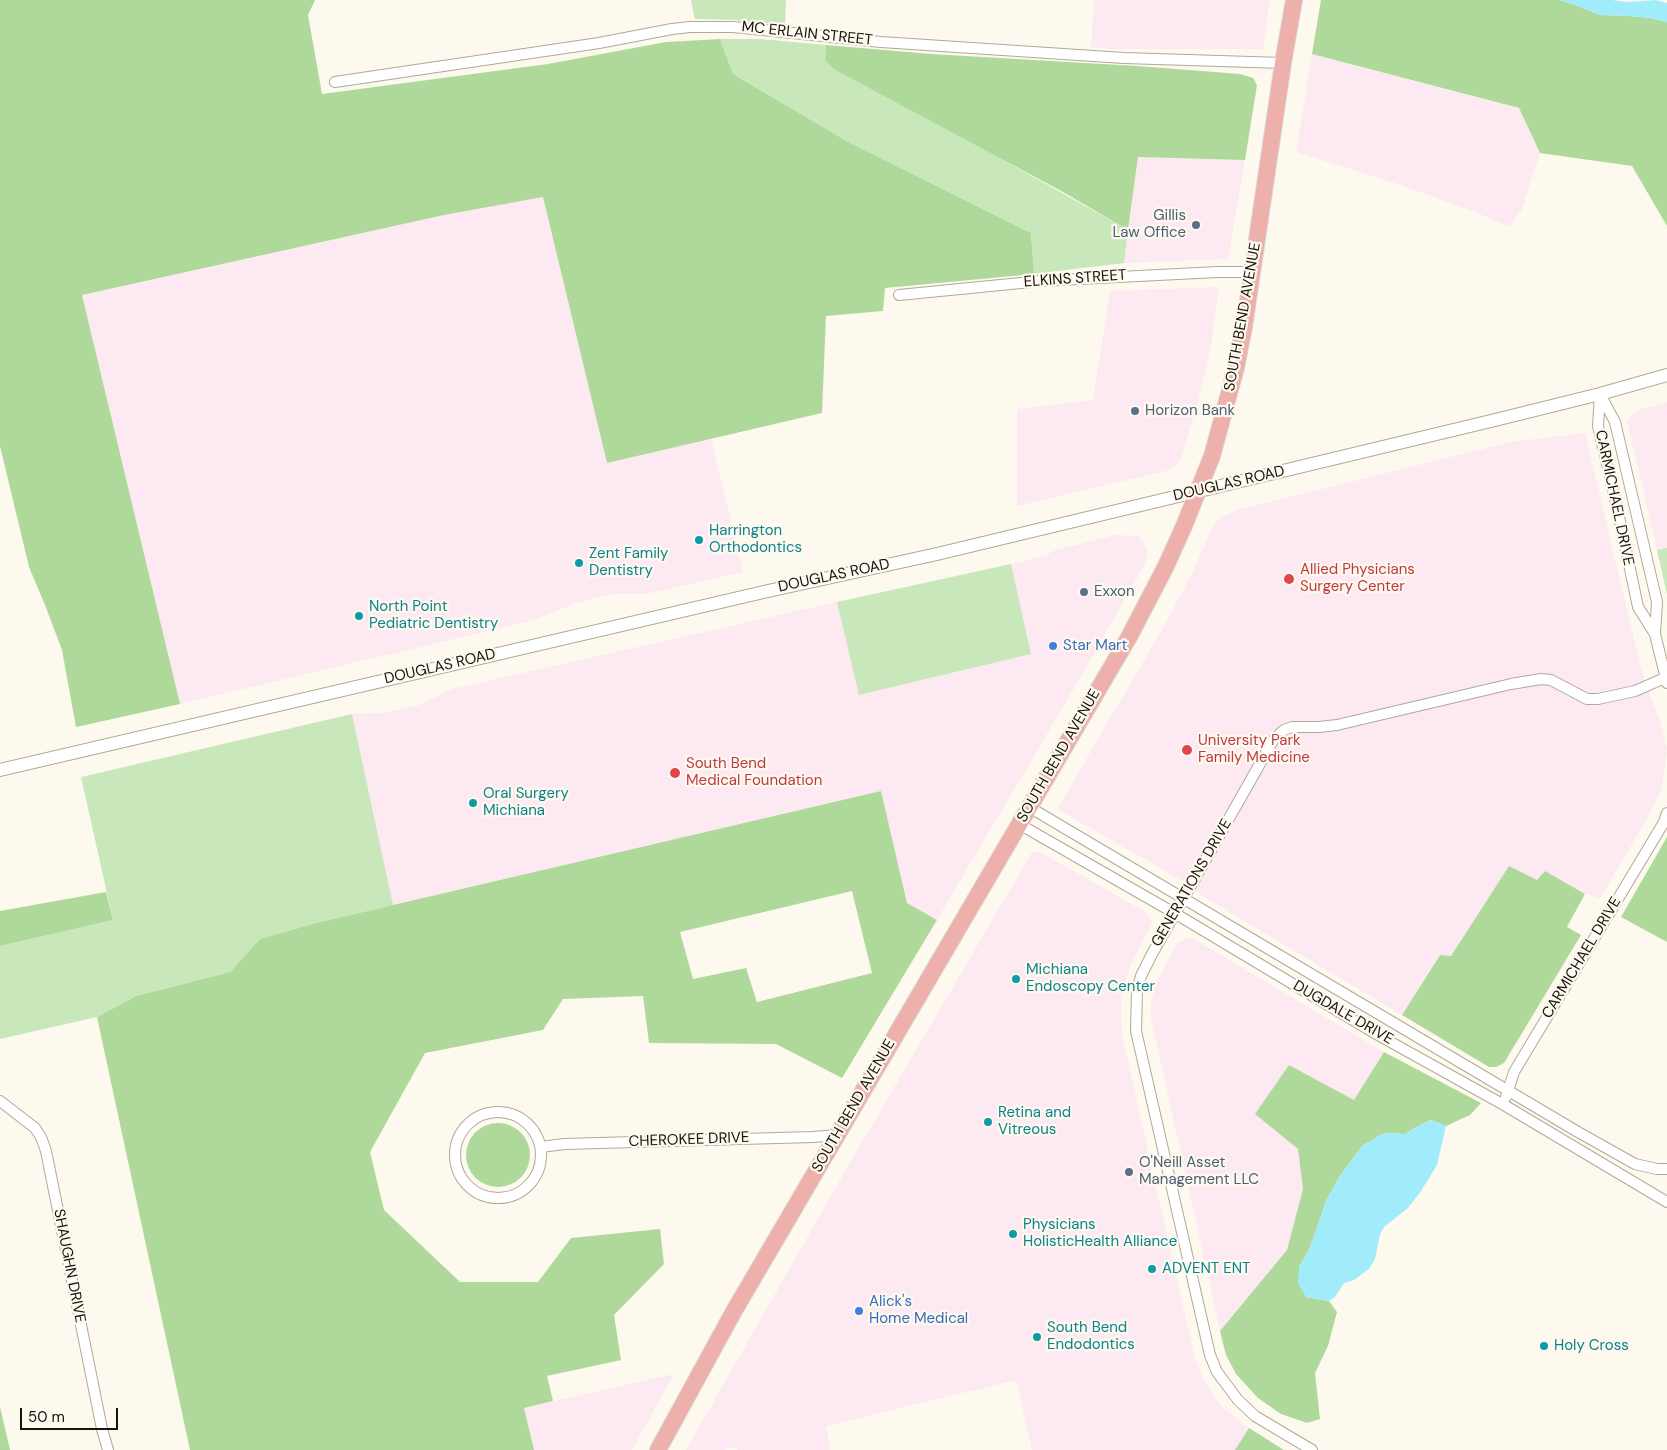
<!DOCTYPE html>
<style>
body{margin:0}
#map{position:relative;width:1667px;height:1450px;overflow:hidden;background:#fef9ee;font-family:"DM Sans",sans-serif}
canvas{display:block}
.scale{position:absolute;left:20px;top:1408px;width:98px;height:22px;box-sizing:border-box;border:2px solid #16130d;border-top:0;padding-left:6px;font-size:15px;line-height:18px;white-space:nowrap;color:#16130d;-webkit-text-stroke:4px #fef9ee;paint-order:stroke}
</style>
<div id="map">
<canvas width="1667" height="1450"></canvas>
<div class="scale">50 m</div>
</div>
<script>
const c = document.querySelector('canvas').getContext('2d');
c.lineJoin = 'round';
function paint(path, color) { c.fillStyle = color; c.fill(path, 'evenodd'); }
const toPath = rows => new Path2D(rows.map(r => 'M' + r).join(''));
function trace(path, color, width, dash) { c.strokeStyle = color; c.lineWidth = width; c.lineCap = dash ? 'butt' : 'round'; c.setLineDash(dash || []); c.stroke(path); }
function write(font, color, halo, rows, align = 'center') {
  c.font = font + ' "DM Sans",sans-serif'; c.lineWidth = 4.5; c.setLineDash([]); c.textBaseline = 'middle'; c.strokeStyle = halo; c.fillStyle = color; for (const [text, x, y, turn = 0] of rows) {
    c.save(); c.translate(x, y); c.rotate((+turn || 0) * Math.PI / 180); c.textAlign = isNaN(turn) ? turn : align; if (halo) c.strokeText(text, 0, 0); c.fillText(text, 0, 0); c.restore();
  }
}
const commercial = toPath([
 [1094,0,1270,0,1263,49,1109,49,1091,47],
 [1312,54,1520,109,1540,153,1522,209,1510,227,1475,212,1395,183,1296,152],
 [1138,157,1245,160,1228,259,1124,263],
 [543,197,607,463,711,438,743,572,646,594,613,594,576,603,534,620,180,704,82,295,444,215],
 [1219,287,1211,346,1197,405,1182,456,1177,464,1170,470,1017,506,1017,409,1093,400,1110,291],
 [1667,403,1667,548,1657,550,1627,421,1637,410],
 [1585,433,1641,668,1661,725,1667,749,1662,789,1647,819,1600,898,1585,894,1545,871,1537,881,1509,866,1451,956,1439,955,1402,1015,1204,897,1174,876,1057,809,1167,621,1194,569,1214,524,1223,516,1237,510,1511,442],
 [1115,535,1138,536,1143,541,1148,551,1145,564,1073,690,937,920,907,904,881,791,393,905,352,714,384,713,419,705,452,689,837,602,860,695,1031,654,1011,564,1047,555,1053,551],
 [1032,852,1040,852,1144,911,1150,917,1152,923,1130,966,1122,992,1121,1013,1122,1035,1195,1359,1204,1381,1220,1405,1249,1428,1235,1450,1032,1450,1016,1380,826,1426,830,1450,737,1450,736,1447,723,1450,686,1450,844,1173],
 [1189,938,1196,940,1384,1052,1354,1100,1289,1065,1256,1114,1298,1149,1303,1189,1288,1250,1220,1331,1151,1018,1151,1003,1156,983,1178,942],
 [674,1374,632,1450,534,1450,524,1408]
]);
const green = toPath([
 [691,0,786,0,785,25,735,20,695,19],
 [720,39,760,39,826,45,825,60,1128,230,1124,263,1034,274,1031,233,850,143,733,74],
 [1667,548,1667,594,1657,550],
 [1011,564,1031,654,859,695,837,602],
 [352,714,393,905,316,923,260,939,230,972,136,996,97,1017,0,1039,0,946,113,920,81,777]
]);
const forest = toPath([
 [0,0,315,0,308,15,322,94,548,64,666,42,720,39,733,74,850,143,1031,233,1034,274,885,288,883,311,826,316,822,413,607,463,543,197,444,215,82,295,180,704,76,727,62,650,45,605,29,567,0,446],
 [1321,0,1560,0,1581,7,1600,15,1630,16,1650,18,1667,22,1667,226,1632,166,1540,153,1519,108,1312,54],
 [826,45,931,54,1137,66,1240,74,1253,78,1257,85,1245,160,1138,157,1128,230,1063,192,834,69,825,60],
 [881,791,907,903,937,920,842,1078,776,1044,649,1043,643,996,563,999,543,1030,425,1053,370,1152,384,1210,460,1282,538,1282,571,1238,660,1229,664,1264,614,1315,621,1360,547,1376,553,1401,524,1408,534,1450,190,1450,97,1017,136,996,230,972,260,939,316,923],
 [852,891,872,973,757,1002,746,968,693,979,680,932],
 [1667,837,1667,942,1621,917],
 [1509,866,1537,880,1545,871,1585,894,1567,927,1581,935,1504,1063,1496,1067,1489,1067,1402,1015,1440,955,1451,956],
 [106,892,113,920,0,946,0,911],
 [1384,1052,1481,1103,1470,1115,1446,1126,1431,1120,1418,1126,1405,1134,1385,1133,1363,1145,1340,1176,1327,1199,1309,1250,1299,1267,1306,1297,1329,1301,1337,1312,1328,1346,1315,1373,1320,1419,1307,1423,1281,1414,1258,1398,1236,1374,1226,1355,1220,1331,1287,1250,1303,1189,1298,1149,1255,1114,1289,1065,1354,1100],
 '466 1155a32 32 0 1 1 64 0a32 32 0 1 1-64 0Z',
 [0,1407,10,1450,0,1450],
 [1249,1428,1284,1450,1235,1450]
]);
const water = toPath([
 [1560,0,1612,0,1627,2,1656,0,1667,3,1667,22,1650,18,1630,16,1600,15,1581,7],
 [1432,1120,1446,1126,1437,1165,1421,1191,1408,1208,1384,1227,1380,1234,1375,1259,1369,1269,1354,1280,1344,1283,1335,1297,1329,1301,1306,1297,1298,1283,1299,1267,1309,1250,1327,1199,1340,1176,1363,1145,1385,1133,1405,1134,1418,1126]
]);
const minor = toPath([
 [335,82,599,43,672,29,690,27,733,27,881,42,1124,58,1283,63],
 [899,295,1041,281,1217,272,1252,272],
 [1600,394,1615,422,1657,602,1655,634,1667,683],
 [1600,394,1598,426,1617,507,1638,607,1655,634],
 [1029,807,1578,1132,1635,1164,1657,1169,1667,1169],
 [1019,824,1176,914,1378,1035,1504,1105,1667,1202],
 [1506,1097,1514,1072,1664,822,1667,813],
 [0,1101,35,1128,41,1137,46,1151,102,1429,108,1450],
 '455 1155a43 43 0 1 1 86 0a43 43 0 1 1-86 0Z',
 [541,1147,564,1144,813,1137,837,1135],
 [1312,1450,1255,1416,1238,1400,1217,1372,1210,1355,1136,1031,1137,990,1141,976,1152,954,1274,739,1284,730,1292,727,1319,727,1337,725,1511,684,1541,679,1551,680,1587,699,1598,699,1635,691,1667,677]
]);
const tertiary = toPath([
 [0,770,768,591,937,554,1495,420,1600,394,1667,375]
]);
const primary = toPath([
 [658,1450,734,1311,1129,637,1165,568,1184,526,1212,456,1236,368,1244,327,1283,63,1294,0]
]);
const markers = [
 [1196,225,5,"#5c6f8a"],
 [1135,411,5,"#5c6f8a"],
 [699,540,5,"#0f9aa8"],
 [579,563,5,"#0f9aa8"],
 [1289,579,6,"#e0444e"],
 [1084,592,5,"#5c6f8a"],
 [359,616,5,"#0f9aa8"],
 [1053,646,5,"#3f7fe0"],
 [1187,750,6,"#e0444e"],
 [675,773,6,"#e0444e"],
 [473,803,5,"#0f9aa8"],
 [1016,979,5,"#0f9aa8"],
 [988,1122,5,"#0f9aa8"],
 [1129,1172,5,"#5c6f8a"],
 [1013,1234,5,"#0f9aa8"],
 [1152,1269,5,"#0f9aa8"],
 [859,1311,5,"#3f7fe0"],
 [1037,1337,5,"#0f9aa8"],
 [1544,1346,5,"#0f9aa8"]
];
const streetNames = [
 ["MC ERLAIN STREET",807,34,6],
 ["ELKINS STREET",1075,279,-4],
 ["SOUTH BEND AVENUE",1243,317,-80],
 ["DOUGLAS ROAD",1229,484,-13],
 ["CARMICHAEL DRIVE",1614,498,78],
 ["DOUGLAS ROAD",834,576,-12],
 ["DOUGLAS ROAD",440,667,-13],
 ["SOUTH BEND AVENUE",1059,756,-60],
 ["GENERATIONS DRIVE",1192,883,-60],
 ["CARMICHAEL DRIVE",1582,958,-59],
 ["DUGDALE DRIVE",1343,1013,30],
 ["SOUTH BEND AVENUE",854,1106,-60],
 ["CHEROKEE DRIVE",689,1140,-2],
 ["SHAUGHN DRIVE",69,1266,79]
];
const serviceNames = [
 ["Gillis",1186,216,"right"],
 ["Law Office",1186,233,"right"],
 ["Horizon Bank",1145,411],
 ["Exxon",1094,592],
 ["O'Neill Asset",1139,1163],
 ["Management LLC",1139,1180]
];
const cultureNames = [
 ["Harrington",709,531],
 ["Orthodontics",709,548],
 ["Zent Family",589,554],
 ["Dentistry",589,571],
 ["North Point",369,607],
 ["Pediatric Dentistry",369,624],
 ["Oral Surgery",483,794],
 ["Michiana",483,811],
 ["Michiana",1026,970],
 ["Endoscopy Center",1026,987],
 ["Retina and",998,1113],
 ["Vitreous",998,1130],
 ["Physicians",1023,1225],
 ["HolisticHealth Alliance",1023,1242],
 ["ADVENT ENT",1162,1269],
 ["South Bend",1047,1328],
 ["Endodontics",1047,1345],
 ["Holy Cross",1554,1346]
];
const healthNames = [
 ["Allied Physicians",1300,570],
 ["Surgery Center",1300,587],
 ["University Park",1198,741],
 ["Family Medicine",1198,758],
 ["South Bend",686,764],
 ["Medical Foundation",686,781]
];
const shopNames = [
 ["Star Mart",1063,646],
 ["Alick's",869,1302],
 ["Home Medical",869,1319]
];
paint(commercial, '#fde9f2');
paint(green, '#c8e7ba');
paint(forest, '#afd99a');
paint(water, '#a0ecfb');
trace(minor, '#b1a998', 12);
trace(tertiary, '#b1a998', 14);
trace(primary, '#dad9d8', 18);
trace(minor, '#fff', 10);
trace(tertiary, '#fff', 12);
trace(primary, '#edb0aa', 16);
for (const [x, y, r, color] of markers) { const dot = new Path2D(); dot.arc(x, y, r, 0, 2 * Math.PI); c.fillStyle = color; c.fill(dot); trace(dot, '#fef9ee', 2); }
write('15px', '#16130d', '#fef9ee', streetNames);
write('15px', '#4e5e75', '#fef9ee', serviceNames, 'left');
write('15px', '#0d838f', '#fef9ee', cultureNames, 'left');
write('15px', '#be3a42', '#fef9ee', healthNames, 'left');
write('15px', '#366cbe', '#fef9ee', shopNames, 'left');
</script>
